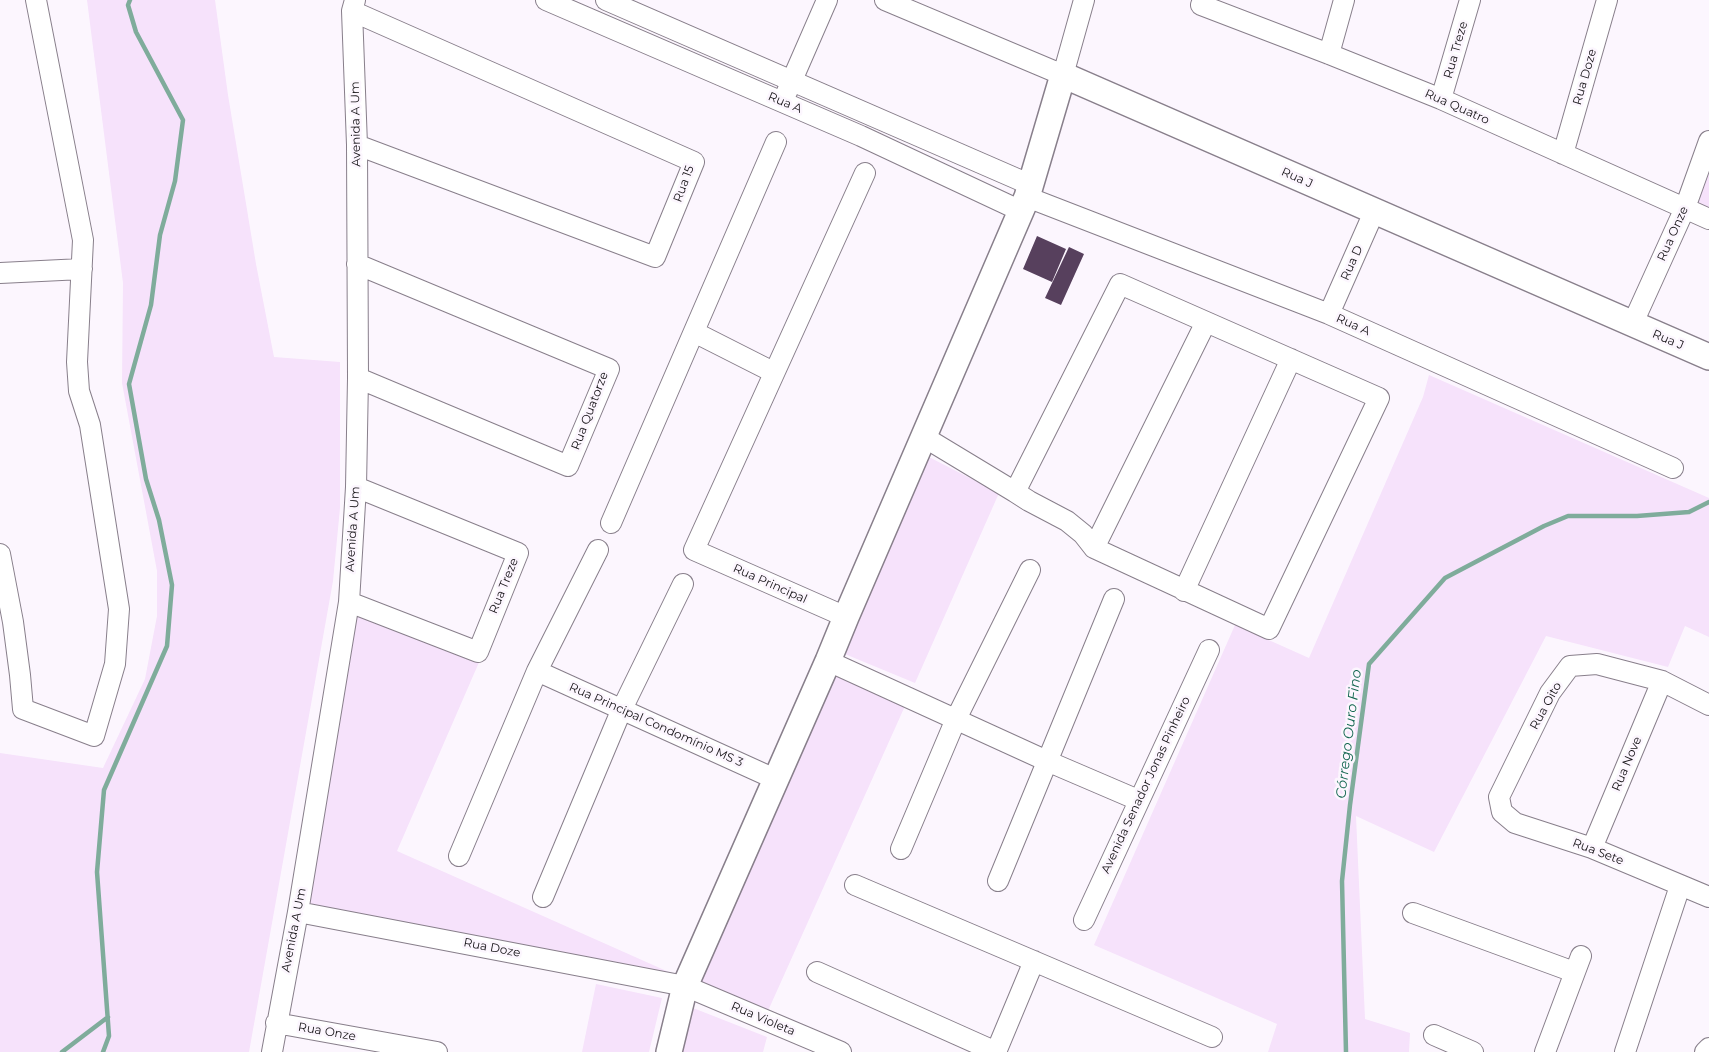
<!DOCTYPE html>
<meta charset="utf-8">
<style>
body{margin:0}
canvas{display:block;background:#fcf6fe}
</style>
<canvas width="1709" height="1052"></canvas>
<script>
const c = document.querySelector('canvas').getContext('2d');
c.lineJoin = 'round';
function paint(path, color) { c.fillStyle = color; c.fill(path, 'evenodd'); }
const toPath = rows => new Path2D(rows.map(r => 'M' + r).join(''));
function trace(path, color, width, dash) { c.strokeStyle = color; c.lineWidth = width; c.lineCap = dash ? 'butt' : 'round'; c.setLineDash(dash || []); c.stroke(path); }
function write(font, color, halo, rows, align = 'center') {
  c.font = font + ' Montserrat,sans-serif'; c.lineWidth = 5; c.setLineDash([]); c.textBaseline = 'middle'; c.strokeStyle = halo; c.fillStyle = color; for (const [text, x, y, turn = 0] of rows) {
    c.save(); c.translate(x, y); c.rotate((+turn || 0) * Math.PI / 180); c.textAlign = isNaN(turn) ? turn : align; if (halo) c.strokeText(text, 0, 0); c.fillText(text, 0, 0); c.restore();
  }
}
const green = toPath([
 [87,0,215,0,228,95,256,264,274,357,340,362,340,508,333,581,249,1052,0,1052,0,753,103,768,145,679,157,616,157,571,122,383,123,283],
 [1709,160,1709,213,1693,206],
 [1429,375,1709,498,1709,637,1685,626,1668,667,1546,636,1434,852,1356,816,1365,1019,1410,1033,1409,1052,1268,1052,1277,1024,1094,945,1235,625,1309,658,1423,397],
 [925,455,999,493,915,683,840,652],
 [353,613,480,660,397,851,671,973,305,907],
 [831,673,905,706,767,1013,696,984],
 [596,984,662,998,649,1052,582,1052],
 [688,1006,767,1037,763,1052,680,1052]
]);
const stream = toPath([
 [62,1052,108,1017],
 [103,1052,109,1036,97,872,104,790,167,646,172,585,159,520,146,479,129,384,151,305,160,235,175,181,183,120,136,32,128,5,130,0],
 [1346,1052,1342,881,1350,805,1369,664,1445,578,1544,526,1568,516,1637,516,1689,512,1709,502]
]);
const building = toPath([
 [1037,236,1066,249,1052,282,1023,269],
 [1069,247,1084,254,1061,305,1045,298]
]);
const minor = toPath([
 [546,0,861,136,1021,211],
 [606,0,1031,185],
 [885,0,1063,75,1084,0],
 [1203,0,1201,5,1329,54,1441,99,1709,219],
 [352,11,694,162,655,257,357,145],
 [1329,54,1344,0],
 [786,94,827,0],
 [1441,99,1470,0],
 [1563,154,1607,0],
 [1027,197,1329,314,1673,468],
 [357,264,609,369,568,466,358,378],
 [0,273,82,269],
 [1329,314,1374,212],
 [1632,325,1685,208,1709,141],
 [694,332,773,372],
 [924,437,1015,492,1029,501,1067,521,1083,534,1094,548,1269,629,1379,398,1120,284,1015,492],
 [611,523,776,142],
 [1094,548,1206,322],
 [0,554,13,622,20,675,23,709,94,736,115,664,119,609,90,425,79,391,77,362,83,240,36,0],
 [1184,591,1291,359],
 [349,602,478,652,518,553,356,487],
 [846,617,694,550,865,173],
 [828,661,1047,761,1138,800],
 [537,671,775,779],
 [1709,705,1662,681,1597,664,1570,666,1550,693,1499,797,1502,812,1515,823,1592,848,1709,897],
 [1592,848,1662,681],
 [901,849,956,719,1030,570],
 [459,856,537,671,598,550],
 [998,881,1114,599],
 [855,885,1212,1037],
 [543,897,621,711,683,584],
 [298,912,685,986,841,1052],
 [1413,913,1574,972],
 [1084,920,1209,650],
 [817,972,996,1052],
 [276,1023,437,1052],
 [1434,1035,1473,1052],
 [272,1052,298,912,349,602,356,487,358,378,357,145,352,11,355,0],
 [996,1052,1034,961],
 [1545,1052,1581,956],
 [1625,1052,1680,886],
 [1705,1052,1709,1048]
]);
const major = toPath([
 [669,1052,685,986,828,661,846,617,1027,197,1063,75,1709,357]
]);
const streetNames = [
 ["Rua Treze",1456,50,-74],
 ["Rua Doze",1585,77,-74],
 ["Rua A",785,103,23],
 ["Rua Quatro",1457,107,24],
 ["Avenida A Um",356,124,-91],
 ["Rua J",1297,178,24],
 ["Rua 15",684,184,-70],
 ["Rua Onze",1673,234,-66],
 ["Rua D",1352,263,-66],
 ["Rua A",1353,325,24],
 ["Rua J",1668,340,23],
 ["Rua Quatorze",590,411,-69],
 ["Avenida A Um",353,529,-86],
 ["Rua Principal",770,584,24],
 ["Rua Treze",504,586,-68],
 ["Rua Oito",1546,706,-61],
 ["Rua Principal Condomínio MS 3",656,725,24],
 ["Rua Nove",1627,764,-67],
 ["Avenida Senador Jonas Pinheiro",1146,785,-65],
 ["Rua Sete",1598,852,21],
 ["Avenida A Um",294,930,-79],
 ["Rua Doze",492,948,11],
 ["Rua Violeta",763,1019,23],
 ["Rua Onze",327,1032,10]
];
const waterNames = [
 ["Córrego Ouro Fino",1349,734,-83]
];
paint(green, '#f6e2fb');
trace(stream, '#7fac9b', 4.5);
paint(building, '#57405d');
trace(minor, '#887f8b', 22);
trace(major, '#887f8b', 28);
trace(minor, '#fff', 20);
trace(major, '#fff', 25);
write('12px', '#151216', '#fcf6fe', streetNames);
write('italic 14px', '#136750', '#fcf6fe', waterNames);
</script>
